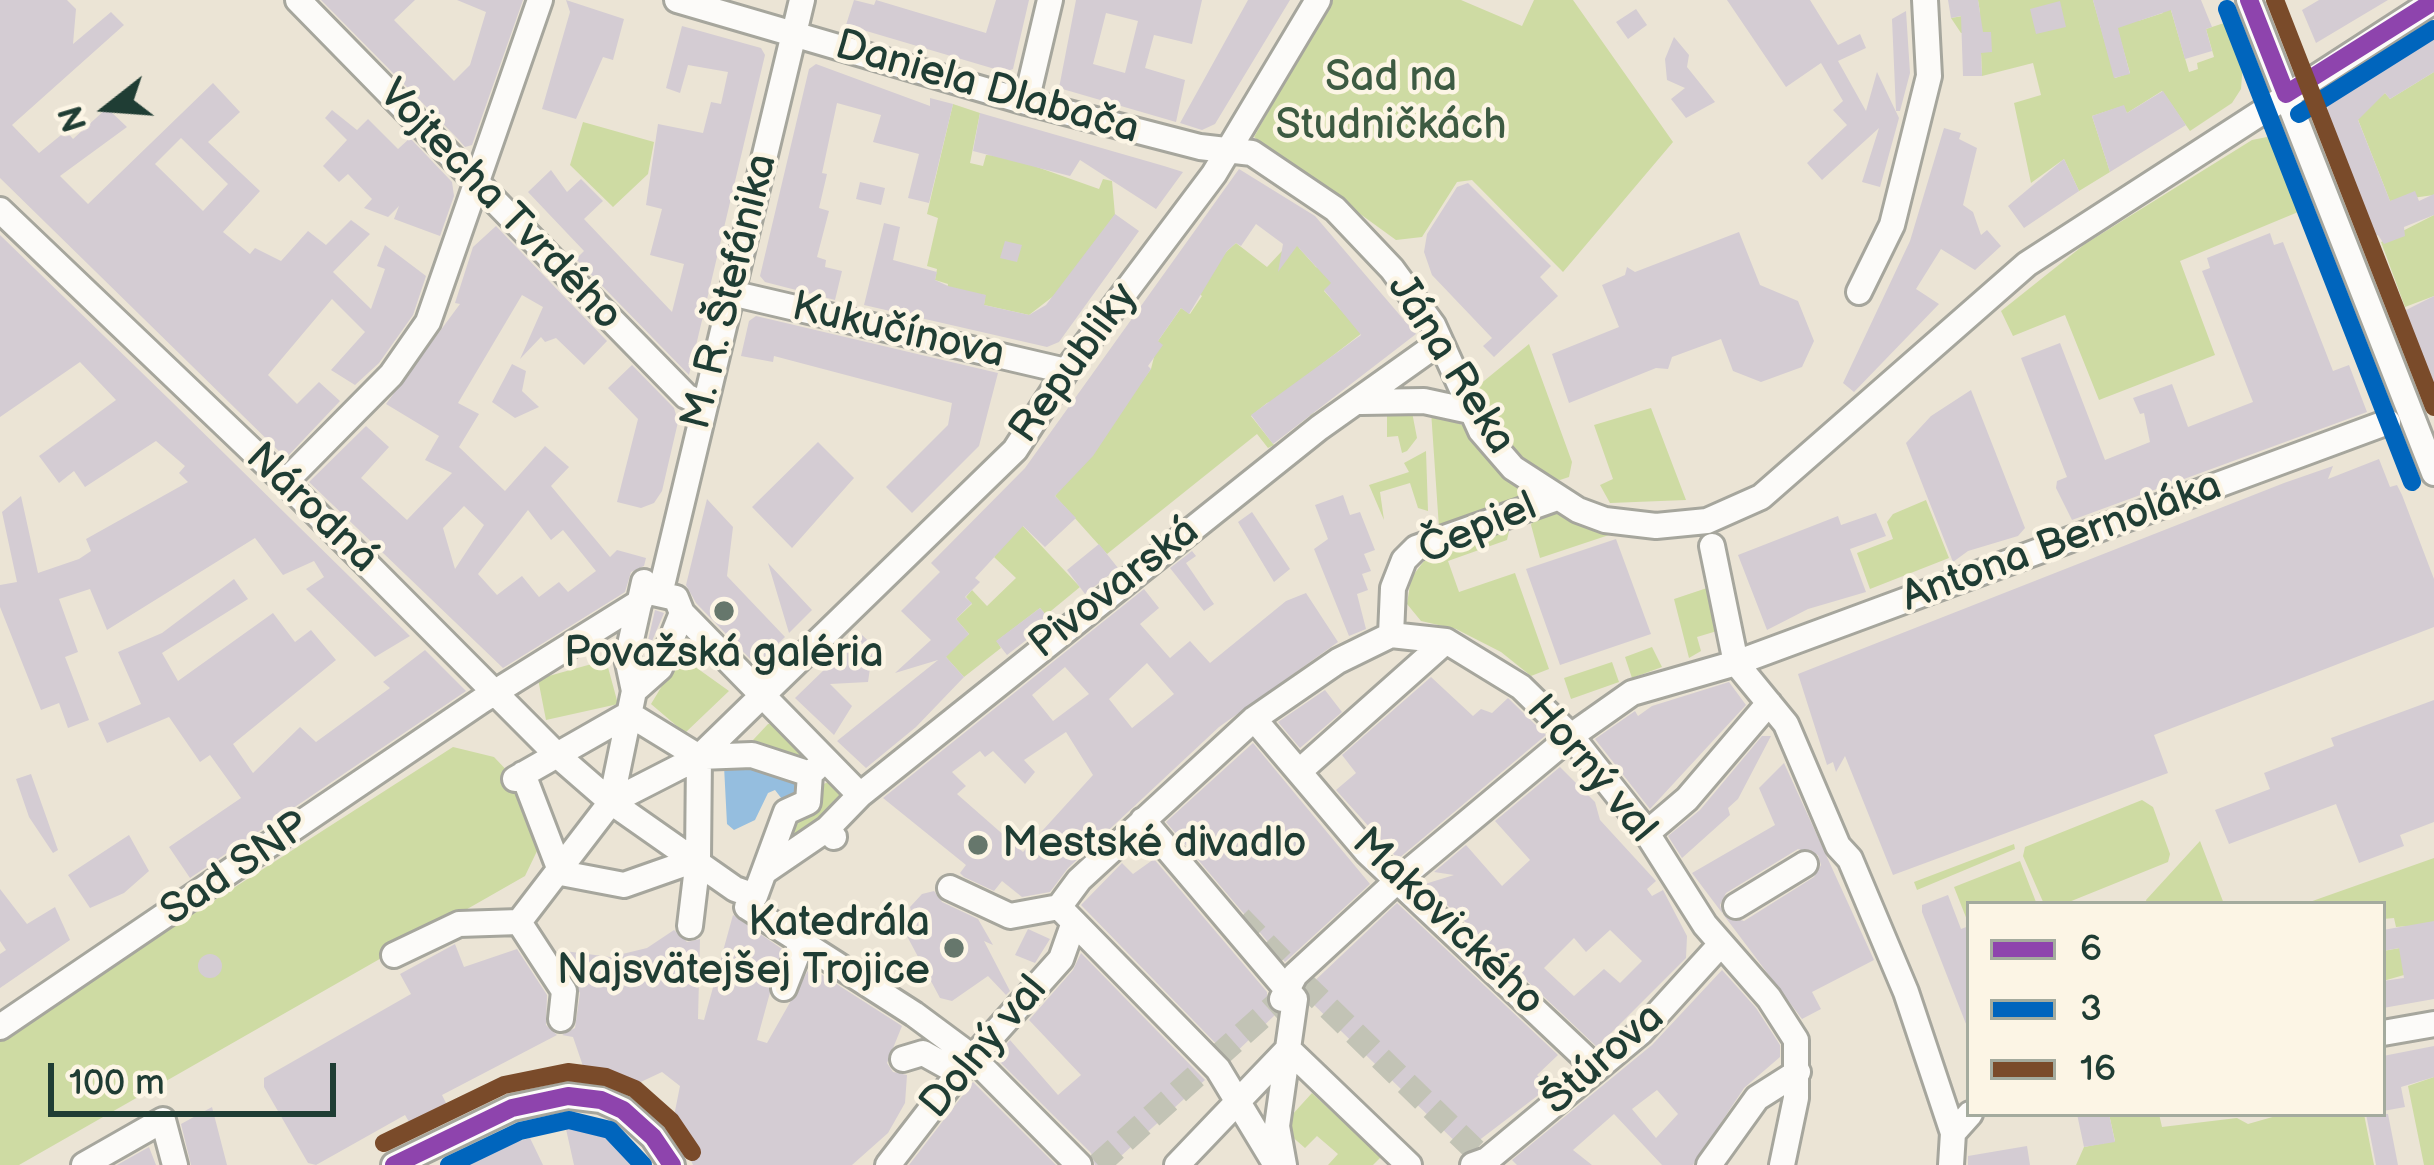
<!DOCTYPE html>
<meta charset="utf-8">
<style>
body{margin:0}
#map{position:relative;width:2434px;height:1165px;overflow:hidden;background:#ebe4d5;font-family:"Balsamiq Sans",sans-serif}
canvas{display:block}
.legend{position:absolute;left:1966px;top:901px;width:420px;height:216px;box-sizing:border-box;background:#fcf5e5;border:3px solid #a4ab9e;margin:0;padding:15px 21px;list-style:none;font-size:36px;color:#1f3d34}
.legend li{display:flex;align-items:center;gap:24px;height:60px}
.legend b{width:60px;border:3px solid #a4ab9e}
.north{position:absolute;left:48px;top:48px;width:120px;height:120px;-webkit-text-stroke:9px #fcf5e5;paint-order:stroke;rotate:253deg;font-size:33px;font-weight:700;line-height:48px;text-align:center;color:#1f3d34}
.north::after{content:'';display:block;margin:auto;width:42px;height:54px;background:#1f3d34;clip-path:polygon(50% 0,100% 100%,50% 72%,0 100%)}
.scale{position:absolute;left:48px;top:1063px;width:288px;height:54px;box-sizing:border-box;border:6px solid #1f3d34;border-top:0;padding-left:15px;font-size:36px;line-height:42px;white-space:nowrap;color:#1f3d34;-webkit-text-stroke:9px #fcf5e5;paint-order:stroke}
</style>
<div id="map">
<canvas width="2434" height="1165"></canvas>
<ul class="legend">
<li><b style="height:15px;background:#8e44ad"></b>6</li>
<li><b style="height:15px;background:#0065bd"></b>3</li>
<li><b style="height:15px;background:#7a4b2a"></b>16</li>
</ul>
<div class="north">N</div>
<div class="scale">100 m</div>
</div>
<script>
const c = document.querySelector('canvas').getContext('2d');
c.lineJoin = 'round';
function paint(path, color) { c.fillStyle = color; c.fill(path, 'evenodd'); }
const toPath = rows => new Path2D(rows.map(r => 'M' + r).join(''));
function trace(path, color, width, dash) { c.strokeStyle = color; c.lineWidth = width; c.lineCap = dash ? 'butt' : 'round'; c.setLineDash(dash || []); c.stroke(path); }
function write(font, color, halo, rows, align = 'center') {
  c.font = font + ' "Balsamiq Sans",sans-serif'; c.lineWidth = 9; c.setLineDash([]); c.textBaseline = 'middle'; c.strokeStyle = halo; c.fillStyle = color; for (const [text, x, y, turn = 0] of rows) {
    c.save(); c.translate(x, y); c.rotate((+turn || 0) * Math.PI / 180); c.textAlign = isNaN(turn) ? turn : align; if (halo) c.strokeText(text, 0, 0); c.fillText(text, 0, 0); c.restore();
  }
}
const green = toPath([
 [1331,0,1461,0,1522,26,1534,0,1573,0,1673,142,1563,272,1472,180,1457,182,1422,237,1396,240,1254,137],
 [1978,0,2093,0,2115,78,2130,73,2109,0,2138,21,2163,13,2160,0,2168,0,2189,72,2198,69,2197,63,2214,57,2206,29,2233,20,2244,48,2241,89,2232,103,2190,131,2162,91,2127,113,2123,106,2092,116,2110,172,2079,191,2064,159,2031,183,2014,103,2041,95,2033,63,1982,76,1981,53,1991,32,1961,33,1951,18,1980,13],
 [2434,72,2434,195,2390,201,2357,117,2385,93,2390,99],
 [953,104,980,113,970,163,983,166,986,155,1006,156,1099,189,1103,179,1112,181,1115,215,1060,291,1029,315,984,305,985,295,947,290,948,284,935,280,937,269,927,266,938,218,927,214],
 [583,122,654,142,648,174,613,207,570,165],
 [2267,137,2275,143,2303,210,2180,261,2215,355,2099,400,2065,315,2013,336,2001,311,2085,244,2252,140],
 [2434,215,2434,296,2405,307,2381,242],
 [1300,240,1299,248,1316,267,1338,277,1324,291,1362,333,1295,385,1314,413,1310,416,1294,395,1267,403,1251,416,1274,445,1268,448,1257,434,1107,554,1055,496,1151,369,1158,341,1181,308,1190,314,1202,296,1195,290,1227,251,1236,243,1267,267,1282,251,1289,255],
 [1529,344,1572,462,1569,477,1560,480,1546,478,1515,454,1485,417,1473,390],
 [1651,408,1686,500,1610,503,1600,485,1613,479,1594,425],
 [1431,411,1464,426,1478,449,1528,497,1439,528],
 [1387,412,1412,412,1417,438,1407,451,1402,453,1398,436,1387,437],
 [1426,451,1428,511,1418,508,1410,483,1380,492,1384,520,1369,485,1409,472,1404,463],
 [1926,500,1949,558,1870,589,1857,553,1893,539,1887,522,1893,514],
 [1557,513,1608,533,1609,535,1540,558,1531,525,1533,519],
 [1018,521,1080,587,1046,615,1040,608,997,641,1001,648,964,677,944,655,969,634,956,619,972,604,966,597,972,590,987,606,1016,578,994,557],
 [1510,527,1507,540,1448,561,1459,592,1515,573,1549,669,1531,676,1501,652,1456,629,1421,621,1407,604,1411,578,1424,561],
 [1713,586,1717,631,1697,637,1701,651,1689,658,1674,599],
 [1652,647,1662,667,1632,678,1625,657],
 [680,656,729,691,685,733,651,704],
 [606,660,618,704,546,720,538,679],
 [1612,662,1619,682,1571,699,1564,678],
 [768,724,775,724,804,753,805,762,760,747,753,740],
 [453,747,494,757,515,779,535,819,538,849,525,876,19,1165,0,1165,0,1038],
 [833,780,844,803,795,839,786,825,819,786],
 [2142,800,2153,807,2170,854,2168,862,2064,904,2044,904,2023,856,2025,847],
 [2200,841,2224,904,2147,904,2146,900],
 [2014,844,2015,849,1917,890,1914,882],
 [2434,858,2434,964,2404,975,2383,981,2383,951,2411,946,2408,926,2396,927,2394,918,2383,919,2383,904,2304,904],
 [2020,861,2036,902,1969,904,1969,925,1954,887],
 [2434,1077,2434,1165,2424,1165,2408,1086],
 [1312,1093,1381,1157,1373,1165,1328,1165,1338,1154,1317,1136,1305,1148,1281,1127],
 [2109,1114,2159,1114,2162,1127,2237,1118,2248,1124,2283,1114,2364,1114,2374,1165,2076,1165,2084,1147,2115,1141]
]);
const water = toPath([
 [746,764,751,769,768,764,806,790,785,803,775,790,768,793,755,820,734,830,727,824,724,766]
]);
const building = toPath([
 [0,0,67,0,76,9,73,44,111,12,124,25,12,125,39,153,66,131,73,139,107,108,127,127,60,176,88,204,213,83,240,112,208,142,260,191,223,232,250,254,255,248,281,261,308,231,326,245,351,220,370,234,333,272,371,309,385,269,377,266,385,245,426,276,413,315,379,363,355,385,331,370,365,332,332,299,268,375,297,404,319,382,340,401,286,458,0,178],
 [181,138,228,184,203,211,155,164],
 [321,0,415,0,394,20,454,81,470,65,486,12,457,0,523,0,472,145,465,147,458,139],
 [566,0,624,19,613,60,603,57,576,119,542,109,570,12],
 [854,0,874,5,876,0,986,33,996,0,1029,0,1013,69,1005,72,846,25],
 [1076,0,1202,0,1192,44,1154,35,1145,68,1185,80,1176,122,1059,88],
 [1106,13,1138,21,1125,73,1093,64],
 [1248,0,1290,0,1215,124,1202,130,1180,123],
 [1727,0,1810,0,1838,45,1860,34,1866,48,1838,61,1866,111,1877,72,1899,118,1880,187,1862,182,1879,128,1822,180,1807,163,1847,125,1833,110,1843,101,1821,63,1786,87],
 [1948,0,1978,0,1983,32,1991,32,1992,52,1981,53,1982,76,1963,76,1961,16,1951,18],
 [2093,0,2201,0,2212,27,2206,29,2212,51,2185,59,2171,10,2118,28,2130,74,2114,78],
 [2319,0,2388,0,2316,43,2302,10],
 [2060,1,2066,27,2036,34,2030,9],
 [1636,9,1647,25,1628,39,1616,22],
 [1906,11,1910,73,1900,111,1896,111,1892,19],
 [682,26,761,48,765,55,689,375,576,259,584,251,528,192,551,170,567,192,581,179,603,201,584,219,672,312,684,264,650,255,662,209,646,205,658,124,703,133,711,102,721,104,728,72,688,65,680,93,666,88],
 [2434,32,2434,72,2390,99,2385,93,2358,120,2390,201,2415,191,2419,201,2434,194,2434,215,2404,227,2405,236,2384,244,2378,235,2372,237,2330,128,2327,102],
 [1674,37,1689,55,1687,67,1715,102,1686,118,1671,99,1685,88,1667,80,1665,59],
 [816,64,930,106,930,98,953,104,929,203,908,198,919,154,873,142,881,115,837,103,822,173,827,174,819,208,829,211,817,257,826,260,825,267,842,271,835,300,765,282,760,276,809,69],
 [2163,91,2186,125,2110,172,2092,116,2124,105,2127,113],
 [332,110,357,130,368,119,398,149,410,138,452,182,454,196,440,236,394,219,399,206,388,217,364,208,372,199,348,174,339,182,323,166,347,140,325,118],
 [980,113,1164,166,1183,172,1156,209,1080,160,1070,176,973,151],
 [1944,128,1961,133,1959,139,1977,148,1963,205,1973,212,1981,235,1987,230,2001,246,1975,270,1941,249,1916,289,1939,304,1854,392,1843,383,1910,241],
 [2064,159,2079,191,2024,228,2008,206],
 [1239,169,1315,216,1416,334,1273,444,1251,415,1361,335,1324,290,1331,283,1297,246,1278,272,1283,244,1256,224,1241,246,1236,243,1227,251,1189,314,1181,308,1158,341,1163,345,1148,366,1151,369,1093,456,1055,496,1076,518,1045,547,1023,526,975,578,980,582,965,597,972,603,956,619,969,634,946,657,964,677,916,727,866,768,837,741,938,660,895,673,931,640,901,611,940,572,931,563,1025,468],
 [860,182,885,188,881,205,856,199],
 [1468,183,1551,266,1540,277,1558,296,1494,357,1483,346,1492,338,1432,275,1424,252,1427,234,1457,187],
 [1115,214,1139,231,1059,342,1047,347,864,305,884,223,900,227,893,260,937,272,935,280,948,286,986,295,984,305,1029,315,1046,305],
 [496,226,607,341,584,365,556,338,545,342,541,337,520,359,543,307,522,295,458,403,479,414,459,447,505,491,545,446,569,467,551,486,610,557,617,550,646,558,644,566,631,572,625,592,503,668,309,482,366,426,389,447,361,478,407,520,452,473,425,460,439,436,386,404,460,304,455,303,473,247],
 [464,506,484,525,455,569,443,528],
 [528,510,551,540,563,530,596,571,568,592,559,582,539,597,522,576,497,595,478,574],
 [1739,232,1760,285,1798,301,1814,341,1802,367,1761,382,1733,371,1721,339,1672,357,1668,369,1656,368,1569,403,1552,354,1619,327,1602,285,1625,275,1627,267,1635,272],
 [2270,233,2274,245,2283,242,2333,371,2349,365,2367,412,2072,520,2056,488,2057,481,2067,477,2021,358,2060,343,2105,460,2150,442,2144,413,2140,414,2133,398,2172,384,2188,427,2253,402,2202,271,2210,268,2207,258],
 [0,235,172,402,410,636,375,657,306,589,324,577,314,561,283,575,255,538,107,630,90,589,59,599,78,652,65,657,89,720,68,728,59,703,41,710,0,607,0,585,17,582,2,512,21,496,38,573,79,559,91,551,86,539,188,482,179,473,185,466,156,441,85,487,74,471,59,483,39,456,116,400,80,362,0,417],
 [1005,241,1022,245,1017,262,1000,258],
 [2434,296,2434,390,2433,390,2402,312],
 [756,316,998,373,979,446,912,513,886,487,948,425,952,403,774,356,773,362,741,356,749,321],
 [512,364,526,371,522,391,539,407,515,418,492,402],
 [632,365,674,408,678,422,662,491,654,503,641,508,617,502,638,419,608,388],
 [1971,390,2025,528,2018,536,1968,551,1953,562,1906,443,1931,416],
 [818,442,854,478,792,548,752,507],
 [2379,459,2390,487,2397,485,2402,495,2434,579,2434,627,2154,735,2168,773,1893,875,1845,756,1836,772,1833,762,1827,765,1798,674,2284,483,2333,466,2328,479],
 [1343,495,1350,515,1360,512,1375,550,1364,554,1371,571,1362,574,1368,590,1357,594,1366,629,1349,636,1314,549,1328,539,1315,505],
 [707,499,733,527,727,576,785,637,756,665,696,603,686,585],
 [1252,512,1290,569,1274,582,1238,522],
 [1876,513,1886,536,1850,549,1866,592,1808,609,1767,630,1738,555,1838,516,1841,525],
 [1616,539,1651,634,1560,665,1526,569],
 [1099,544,1118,568,1085,594,1067,570],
 [1192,551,1196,556,1186,563,1214,604,1204,611,1170,568],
 [768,563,812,610,789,633],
 [234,579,248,599,162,653,178,681,273,613,295,642,311,630,336,660,233,744,253,773,300,727,316,742,390,688,383,682,425,650,466,691,190,878,169,847,241,798,210,755,200,762,169,717,107,743,98,723,141,704,118,652,162,633],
 [1144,589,1159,608,1140,624,1170,658,1190,641,1210,663,1286,601,1306,593,1338,642,1219,727,1068,868,1050,892,1022,897,1002,881,994,891,964,877,960,873,966,865,883,798],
 [1147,663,1174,694,1132,728,1109,699],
 [1065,667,1089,694,1053,721,1032,695],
 [1066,732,1093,775,1023,852,957,794,966,786,952,772,980,751,985,757,993,751,1025,784,1035,772,1024,760],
 [1040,608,1051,621,1007,655,996,641],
 [655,610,664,613,644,660,644,658],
 [861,634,883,655,870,668,868,682,830,684,852,706,834,735,795,698],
 [1431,677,1473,716,1481,709,1492,713,1508,698,1546,735,1398,859,1336,790,1356,773,1342,755],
 [1729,682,1746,705,1650,809,1595,739,1635,711,1638,716,1652,706],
 [1325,690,1342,712,1300,748,1278,722],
 [2434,700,2434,822,2400,835,2404,846,2359,863,2336,804,2229,844,2215,810,2270,789,2264,773,2334,746,2331,738],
 [1762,736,1771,736,1738,799,1728,808,1730,815,1682,858,1668,836,1700,810],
 [1253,743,1370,884,1285,962,1166,822],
 [1784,763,1874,960,1812,992,1821,1009,1802,1019,1692,873,1775,825,1759,788],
 [1798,849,1818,855,1821,865,1814,877,1744,921,1723,915,1720,905,1726,893],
 [1560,767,1595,802,1600,820,1656,881,1647,889,1652,896,1663,890,1687,936,1686,958,1597,1047,1425,884,1454,875,1434,872,1466,845,1502,886,1530,860,1495,821],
 [1610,930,1642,961,1620,983,1604,969,1574,996,1544,968,1574,938,1586,952],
 [31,774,58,850,53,853,29,817,16,779],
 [129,835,149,871,124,893,90,908,68,875],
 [1154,859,1267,992,1267,1007,1276,1014,1230,1058,1081,905,1122,863,1133,874],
 [0,889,27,924,55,907,70,940,0,988,0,954,6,950,0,941],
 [934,891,942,902,978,919,993,945,984,941,1010,991,1006,995,988,976,952,1001,940,998,900,923,912,915,910,907,922,894],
 [1948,895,1961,929,1969,926,1968,1029,1922,912,1922,905],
 [1397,903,1558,1055,1537,1075,1549,1087,1465,1151,1311,1002,1307,988],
 [733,915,782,949,757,1040,767,1043,810,967,902,1026,887,1063,893,1072,907,1075,905,1103,888,1133,852,1165,693,1165,673,1121,680,1086,662,1072,630,1087,601,1083,583,1066,573,1037,562,1035,575,1028,580,993,557,950,610,957,647,948,674,930,687,942,700,939,698,1019,704,1020],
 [2434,921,2434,999,2383,1008,2383,981,2404,978,2399,948,2383,951,2383,930],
 [1028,929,1050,939,1035,963,1015,955],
 [455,944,464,967,517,949,547,995,546,1025,557,1035,442,1095,447,1105,411,1125,405,1115,316,1165,308,1163,264,1087,264,1078,411,994,400,974],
 [1081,953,1205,1080,1111,1165,1095,1165,1091,1153,995,1057,1010,1040,1058,1095,1081,1075,1029,1020,1073,970],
 '198 966a12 12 0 1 1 24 0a12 12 0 1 1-24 0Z',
 [1722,970,1756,1008,1780,1045,1780,1057,1744,1088,1693,1165,1662,1165,1614,1114,1573,1150,1592,1165,1517,1165,1512,1160,1652,1045],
 [1657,1090,1678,1114,1656,1138,1632,1109],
 [2434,1046,2434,1077,2401,1087,2405,1107,2383,1111,2383,1056],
 [973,1082,1056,1165,909,1165],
 [212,1107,227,1165,191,1165,181,1124],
 [2077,1114,2109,1114,2115,1142,2084,1147],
 [2366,1114,2388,1114,2398,1165,2376,1165],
 [583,1125,597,1126,642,1165,574,1165,566,1129],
 [530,1138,543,1165,451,1165,451,1161],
 [2027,1146,2030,1165,1968,1165,1968,1156],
 [149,1147,156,1165,117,1165]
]);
const streetTunnel = toPath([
 [1240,918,1289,968],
 [1303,983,1479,1154],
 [1216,1058,1282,999],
 [1098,1165,1206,1067]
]);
const street = toPath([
 [298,0,686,396,705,405],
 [677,0,1026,102,1200,147,1252,153,1335,209,1392,269,1433,325,1481,431,1513,468,1578,510,1605,520,1656,526,1707,521,1761,497,2027,264,2434,1],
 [2249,0,2434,473],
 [1026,102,1050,0],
 [0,210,285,482,557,755,611,802,735,889,755,896,786,812,808,802,810,774,825,760],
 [1859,292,1892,225,1929,76,1925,0],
 [731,293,1066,371],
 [1361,402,1424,401,1470,411],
 [285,482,391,375,428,322,540,0],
 [1712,546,1736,663,2388,422],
 [649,592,676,598,682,613,860,795,827,829],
 [660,594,802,0],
 [1391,635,1393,588,1404,560,1416,548,1557,498],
 [634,691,660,668,682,613],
 [1254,719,1367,852,1596,1068],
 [699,757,752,755,810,774],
 [1302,769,1446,641],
 [523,774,561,873,624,885,698,859,690,926],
 [515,779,629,714,699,757,698,859],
 [860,795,1319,428,1440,342],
 [611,802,699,757,1015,450,1066,371,1214,174,1318,0],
 [1143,820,1295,999,1277,1126,1284,1165],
 [1647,833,1687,799,1769,703],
 [764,872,827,829,834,837],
 [950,888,1010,916,1059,907],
 [755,896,747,907,914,1014,972,1057,1079,1165],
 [1736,906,1805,864],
 [1059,907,1079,880,1254,719,1338,661,1391,635,1446,641,1521,687,1571,736,1643,827,1705,925,1769,998,1796,1040,1796,1098,1782,1165],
 [1059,907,1218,1069,1276,1165],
 [394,955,459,924,519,922],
 [784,988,802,942],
 [1282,999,1295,975,1396,882,1571,736,1632,693,1736,663,1786,724,1838,846,1850,859,1906,992,1953,1133],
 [561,1019,564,991,519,922,611,802,634,691,627,658,644,582],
 [0,1027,481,701,640,602],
 [2383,1033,2434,1024],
 [903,1059,923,1053,959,1073],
 [84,1165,163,1120,175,1165],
 [394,1165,512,1108,568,1096,601,1100,623,1110,653,1137,672,1165],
 [888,1165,959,1073,1061,959,1073,925],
 [1177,1165,1288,1049,1409,1165],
 [1473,1165,1487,1160,1641,1032,1721,944],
 [1709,1165,1757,1098,1798,1072],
 [1951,1165,1953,1133,1970,1114]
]);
const bus1 = toPath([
 [2249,0,2286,94],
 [2286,94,2434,1],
 [394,1165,512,1108,568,1096,601,1100,623,1110,653,1137,672,1165]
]);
const bus2 = toPath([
 [2227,9,2412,482],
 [2299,114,2434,29],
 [449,1165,520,1131,569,1120,610,1130,643,1165]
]);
const bus3 = toPath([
 [2275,0,2434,407],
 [384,1143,504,1085,568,1072,606,1077,635,1089,671,1121,692,1152]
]);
const markers = [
 [724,611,12,"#66776c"],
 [978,845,12,"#66776c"],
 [954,948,12,"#66776c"]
];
const parkNames = [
 ["Sad na",1391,79],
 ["Studničkách",1391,127]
];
const streetNames = [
 ["Daniela Dlabača",987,89,16],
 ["Vojtecha Tvrdého",499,206,46],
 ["M. R. Štefánika",731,292,-76],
 ["Kukučínova",898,332,13],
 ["Republiky",1075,364,-54],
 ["Jána Reka",1450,365,58],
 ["Národná",311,509,44],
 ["Čepiel",1478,530,-23],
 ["Antona Bernoláka",2062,543,-20],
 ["Pivovarská",1115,589,-38],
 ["Horný val",1590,770,50],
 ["Sad SNP",236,870,-34],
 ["Makovického",1447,923,44],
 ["Dolný val",985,1048,-50],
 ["Štúrova",1604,1060,-41]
];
const poiNames = [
 ["Považská galéria",724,655],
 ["Mestské divadlo",1002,845,"left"],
 ["Katedrála",930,924,"right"],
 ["Najsvätejšej Trojice",930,972,"right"]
];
paint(green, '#cedba3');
paint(water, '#95bedf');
paint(building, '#d4ccd3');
trace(streetTunnel, '#c2c3b5', 24, [24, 12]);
trace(street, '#a6a69d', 30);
trace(street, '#fcfbf9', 24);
trace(bus1, '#8e44ad', 18);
trace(bus2, '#0065bd', 18);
trace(bus3, '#7a4b2a', 18);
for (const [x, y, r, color] of markers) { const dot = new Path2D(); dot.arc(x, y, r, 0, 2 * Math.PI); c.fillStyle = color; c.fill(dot); trace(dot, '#fcf5e5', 4.5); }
write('42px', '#3d5b42', '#fcf5e5', parkNames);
write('42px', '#1f3d34', '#fcf5e5', streetNames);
write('42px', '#1f3d34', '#fcf5e5', poiNames);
</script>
